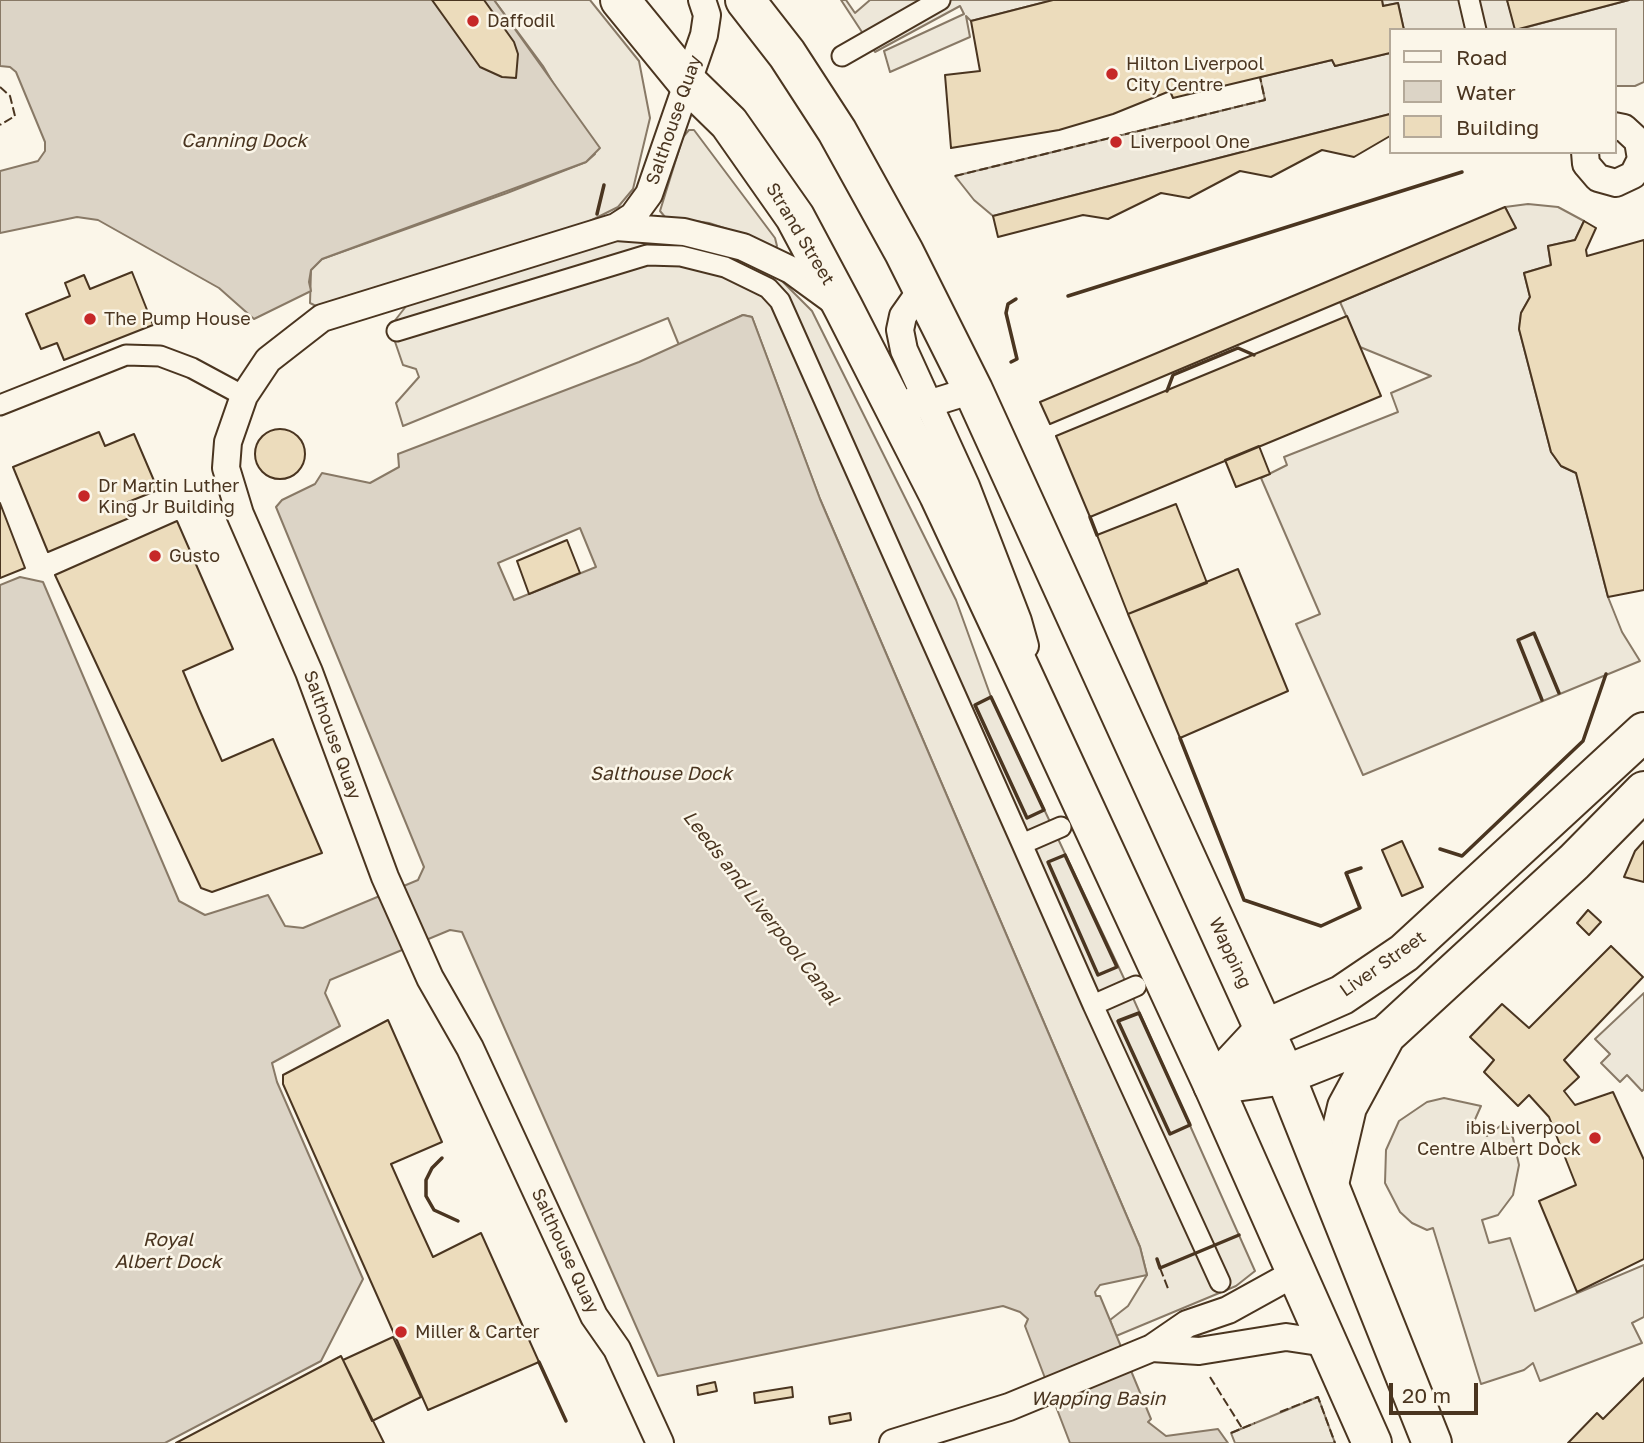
<!DOCTYPE html>
<style>
body{margin:0}
#map{position:relative;width:1644px;height:1443px;overflow:hidden;background:#fbf6e9;font-family:"Golos Text",sans-serif}
canvas{display:block}
.legend{position:absolute;left:1389px;top:28px;width:228px;height:126px;box-sizing:border-box;background:#fbf6e9;border:2px solid #b4a999;margin:0;padding:9px 12px;list-style:none;font-size:21px;color:#4a3520}
.legend li{display:flex;align-items:center;gap:14px;height:35px}
.legend b{width:35px;border:2px solid #b4a999}
.scale{position:absolute;left:1389px;top:1383px;width:89px;height:32px;box-sizing:border-box;border:4px solid #4a3520;border-top:0;padding-left:9px;font-size:21px;line-height:24px;white-space:nowrap;color:#4a3520;-webkit-text-stroke:5px #fbf6e9;paint-order:stroke}
</style>
<div id="map">
<canvas width="1644" height="1443"></canvas>
<ul class="legend">
<li><b style="height:9px;background:#fbf6e9"></b>Road</li>
<li><b style="height:19px;background:#dcd4c6"></b>Water</li>
<li><b style="height:19px;background:#ecdcbc"></b>Building</li>
</ul>
<div class="scale">20 m</div>
</div>
<script>
const c = document.querySelector('canvas').getContext('2d');
c.lineJoin = 'round';
function paint(path, color) { c.fillStyle = color; c.fill(path, 'evenodd'); }
const toPath = rows => new Path2D(rows.map(r => 'M' + r).join(''));
function trace(path, color, width, dash) { c.strokeStyle = color; c.lineWidth = width; c.lineCap = dash ? 'butt' : 'round'; c.setLineDash(dash || []); c.stroke(path); }
function write(font, color, halo, rows, align = 'center') {
  c.font = font + ' "Golos Text",sans-serif'; c.lineWidth = 5; c.setLineDash([]); c.textBaseline = 'middle'; c.strokeStyle = halo; c.fillStyle = color; for (const [text, x, y, turn = 0] of rows) {
    c.save(); c.translate(x, y); c.rotate((+turn || 0) * Math.PI / 180); c.textAlign = isNaN(turn) ? turn : align; if (halo) c.strokeText(text, 0, 0); c.fillText(text, 0, 0); c.restore();
  }
}
const parking = toPath([
 [494,0,590,0,639,61,650,118,633,189,618,207,588,222,316,306,310,303,311,270,322,259,507,193,586,162,595,154,543,66,494,0],
 [841,0,846,0,855,13,870,0,1053,0,971,21,966,16,970,37,890,72,884,51,964,14,960,6,875,52,841,0],
 [1382,0,1507,0,1516,30,1629,0,1644,0,1644,82,1635,86,1614,86,1614,30,1404,30,1398,3,1383,6,1382,0],
 [1390,53,1390,114,993,216,974,200,955,176,1265,100,1260,77,1332,60,1335,66,1390,53],
 [689,130,694,130,775,238,777,246,772,250,733,231,709,223,665,217,660,211,683,137,689,130],
 [1528,204,1558,207,1584,221,1575,240,1548,246,1551,265,1524,273,1530,297,1521,313,1519,329,1551,452,1561,466,1576,473,1608,597,1622,632,1640,661,1363,775,1296,624,1320,614,1261,478,1287,465,1284,457,1398,412,1391,393,1431,376,1360,347,1340,302,1515,228,1505,207,1528,204],
 [655,228,736,258,780,279,812,311,956,600,991,697,1129,989,1255,1271,1236,1286,1116,1336,1110,1320,1128,1306,1147,1275,1140,1247,820,499,752,317,743,315,679,345,668,318,403,426,396,403,419,377,416,369,403,365,392,333,393,323,407,305,655,228],
 [1644,993,1644,1089,1642,1091,1627,1075,1620,1082,1601,1063,1610,1054,1595,1039,1644,993],
 [1444,1098,1481,1106,1473,1124,1487,1136,1504,1123,1513,1138,1519,1165,1513,1195,1498,1215,1482,1220,1489,1243,1510,1238,1535,1311,1644,1265,1644,1317,1632,1323,1642,1343,1540,1381,1533,1363,1524,1370,1481,1384,1433,1228,1427,1230,1412,1223,1400,1212,1385,1183,1386,1150,1399,1121,1427,1102,1444,1098],
 [1318,1397,1335,1443,1235,1443,1231,1433,1318,1397]
]);
const water = toPath([
 [0,0,494,0,600,148,586,162,322,259,311,270,309,282,311,291,254,319,219,288,98,220,77,217,0,233,0,171,38,161,45,151,45,142,16,72,10,67,0,66,0,0],
 [743,315,752,317,820,499,1140,1247,1147,1275,1100,1285,1095,1292,1096,1296,1100,1296,1151,1419,1148,1422,1166,1436,1218,1429,1228,1443,1070,1443,1025,1326,1028,1319,1020,1312,1003,1306,658,1376,462,932,450,930,330,980,325,993,340,1026,272,1063,277,1082,363,1279,321,1361,165,1443,0,1443,0,585,20,577,43,582,179,901,205,915,268,895,285,926,303,928,418,880,424,867,276,507,282,500,315,484,322,473,370,483,399,467,398,454,639,362,743,315]
]);
const pier = toPath([
 [580,528,596,567,514,600,498,563,580,528]
]);
const building = toPath([
 [432,0,484,0,514,42,518,54,516,78,502,77,480,67,432,0],
 [1053,0,1382,0,1383,6,1398,3,1404,30,1390,30,1390,53,1335,66,1332,60,1173,98,1170,91,1113,114,1059,130,951,148,945,75,980,71,971,21,1053,0],
 [1507,0,1629,0,1515,30,1507,0],
 [1390,114,1390,136,1354,157,1322,150,1271,177,1240,171,1189,198,1161,193,1108,219,1083,215,998,237,993,216,1390,114],
 [1505,207,1516,228,1050,424,1040,402,1505,207],
 [1584,221,1596,228,1586,250,1587,256,1644,240,1644,590,1608,597,1576,473,1561,466,1551,452,1519,329,1521,313,1530,297,1524,273,1551,265,1548,246,1575,240,1584,221],
 [132,272,153,325,64,360,57,343,41,349,26,314,70,296,65,283,84,275,90,289,132,272],
 [1347,316,1381,396,1090,517,1056,436,1347,316],
 '255 454a25 25 0 1 1 50 0a25 25 0 1 1-50 0Z',
 [99,432,105,446,134,434,158,490,128,502,134,516,48,552,13,467,99,432],
 [1259,446,1270,474,1236,487,1225,460,1259,446],
 [0,503,25,568,0,578,0,503],
 [1176,504,1207,583,1128,614,1097,535,1176,504],
 [177,521,233,649,183,671,199,709,222,761,273,739,322,853,212,892,201,888,55,575,177,521],
 [567,540,580,573,529,594,517,561,567,540],
 [1238,569,1288,691,1180,738,1128,614,1238,569],
 [1402,841,1423,887,1402,896,1382,850,1402,841],
 [1644,841,1644,882,1624,877,1635,851,1644,841],
 [1588,910,1601,922,1589,935,1577,923,1588,910],
 [1611,946,1643,977,1564,1060,1579,1077,1564,1091,1575,1105,1613,1092,1644,1160,1644,1259,1577,1292,1539,1201,1576,1185,1549,1117,1529,1095,1518,1106,1484,1072,1494,1060,1470,1037,1502,1004,1529,1028,1611,946],
 [388,1020,442,1142,391,1164,411,1209,433,1257,481,1233,539,1362,428,1410,283,1084,283,1075,388,1020],
 [393,1337,421,1397,372,1421,343,1360,393,1337],
 [341,1356,384,1443,176,1443,341,1356],
 [1644,1378,1644,1443,1568,1443,1597,1413,1603,1419,1644,1378],
 [715,1382,717,1391,698,1395,697,1386,715,1382],
 [792,1387,793,1397,755,1403,754,1393,792,1387],
 [850,1413,851,1420,830,1424,829,1417,850,1413]
]);
const pedestrian = toPath([
 [1469,0,1476,30],
 [842,56,940,0],
 [397,331,647,255,681,256,725,267,768,288,780,301,1022,844],
 [0,405,126,355,160,356,192,368,244,396],
 [1061,827,1022,844,1093,1005],
 [1136,986,1093,1005,1220,1282]
]);
const minor = toPath([
 [1585,152,1586,164,1598,178,1616,183,1633,175,1641,159,1638,141,1624,128,1614,126],
 [616,227,684,232,743,247,791,270,835,302],
 [922,289,903,316,900,330,904,350,966,486,1018,621,1025,646],
 [912,401,915,405,928,404,973,390],
 [1152,1348,1199,1351,1286,1337,1326,1343],
 [660,1443,617,1349,594,1316,470,1048,430,978,385,877,309,672,240,514,226,468,228,442,244,396,268,360,322,318,616,227,633,216,649,194,704,35,707,15,702,0],
 [893,1443,1009,1407,1152,1348,1187,1324,1228,1310,1295,1273]
]);
const primary = toPath([
 [1213,1085,1265,1029,1342,995,1404,953,1644,732],
 [1213,1085,1285,1075,1386,1035,1574,862,1644,791],
 [1329,1184,1347,1107,1386,1035]
]);
const trunk = toPath([
 [620,0,687,82,729,123,795,217,843,307,939,495,1011,649,1213,1085,1372,1443],
 [745,0,787,54,837,131,904,252,973,390,1285,1075,1432,1443]
]);
const fence = toPath([
 [0,87,10,96,15,116,0,125],
 [955,176,1265,100,1260,77],
 [1160,1268,1169,1291],
 [1210,1377,1242,1428],
 [1280,1412,1318,1397,1335,1443],
 [1231,1433,1255,1423]
]);
const wall = toPath([
 [597,214,604,185],
 [1068,296,1462,172],
 [1011,362,1017,359,1006,313,1008,304,1016,299],
 [1167,391,1173,375,1238,348,1254,355],
 [1090,517,1097,535],
 [991,697,1044,810,1027,818,975,705,991,697],
 [1542,700,1518,640,1534,633,1559,693],
 [1180,738,1244,900,1321,926,1360,908,1346,873,1361,868],
 [1440,849,1462,856,1583,741,1606,674],
 [1065,855,1117,967,1098,975,1048,862,1065,855],
 [1139,1013,1190,1125,1170,1134,1118,1021,1139,1013],
 [442,1158,432,1168,426,1180,426,1196,434,1210,458,1221],
 [1157,1259,1160,1268,1239,1235],
 [539,1362,566,1421]
]);
const markers = [
 [473,21,7,"#c62828"],
 [1112,74,7,"#c62828"],
 [1116,142,7,"#c62828"],
 [90,319,7,"#c62828"],
 [84,496,7,"#c62828"],
 [155,556,7,"#c62828"],
 [1595,1138,7,"#c62828"],
 [401,1332,7,"#c62828"]
];
const poiNames = [
 ["Daffodil",487,21],
 ["Hilton Liverpool",1126,64],
 ["City Centre",1126,85],
 ["Liverpool One",1130,142],
 ["The Pump House",104,319],
 ["Dr Martin Luther",98,486],
 ["King Jr Building",98,507],
 ["Gusto",169,556],
 ["ibis Liverpool",1581,1128,"right"],
 ["Centre Albert Dock",1581,1149,"right"],
 ["Miller & Carter",415,1332]
];
const streetNames = [
 ["Salthouse Quay",674,120,-71],
 ["Strand Street",800,234,59],
 ["Salthouse Quay",332,735,70],
 ["Wapping",1230,953,65],
 ["Liver Street",1383,964,-35],
 ["Salthouse Quay",565,1251,65]
];
const waterNames = [
 ["Canning Dock",244,141],
 ["Salthouse Dock",661,774],
 ["Leeds and Liverpool Canal",761,908,52],
 ["Royal",168,1240],
 ["Albert Dock",168,1262],
 ["Wapping Basin",1098,1399]
];
paint(parking, '#ede7d9');
trace(parking, '#887966', 2);
paint(water, '#dcd4c6');
trace(water, '#887966', 2);
paint(pier, '#fbf6e9');
trace(pier, '#887966', 2);
paint(building, '#ecdcbc');
trace(building, '#4a3520', 2);
trace(pedestrian, '#4a3520', 23);
trace(minor, '#4a3520', 30);
trace(primary, '#4a3520', 42);
trace(trunk, '#4a3520', 42);
trace(pedestrian, '#fbf6e9', 19);
trace(minor, '#fbf6e9', 26);
trace(primary, '#fbf6e9', 38);
trace(trunk, '#fbf6e9', 38);
trace(fence, '#4a3520', 2, [9, 3.5]);
trace(wall, '#4a3520', 3.5);
for (const [x, y, r, color] of markers) { const dot = new Path2D(); dot.arc(x, y, r, 0, 2 * Math.PI); c.fillStyle = color; c.fill(dot); trace(dot, '#fbf6e9', 2.5); }
write('18px', '#4a3520', '#fbf6e9', poiNames, 'left');
write('18px', '#4a3520', '#fbf6e9', streetNames);
write('italic 19px', '#4a3520', '#fbf6e9', waterNames);
</script>
